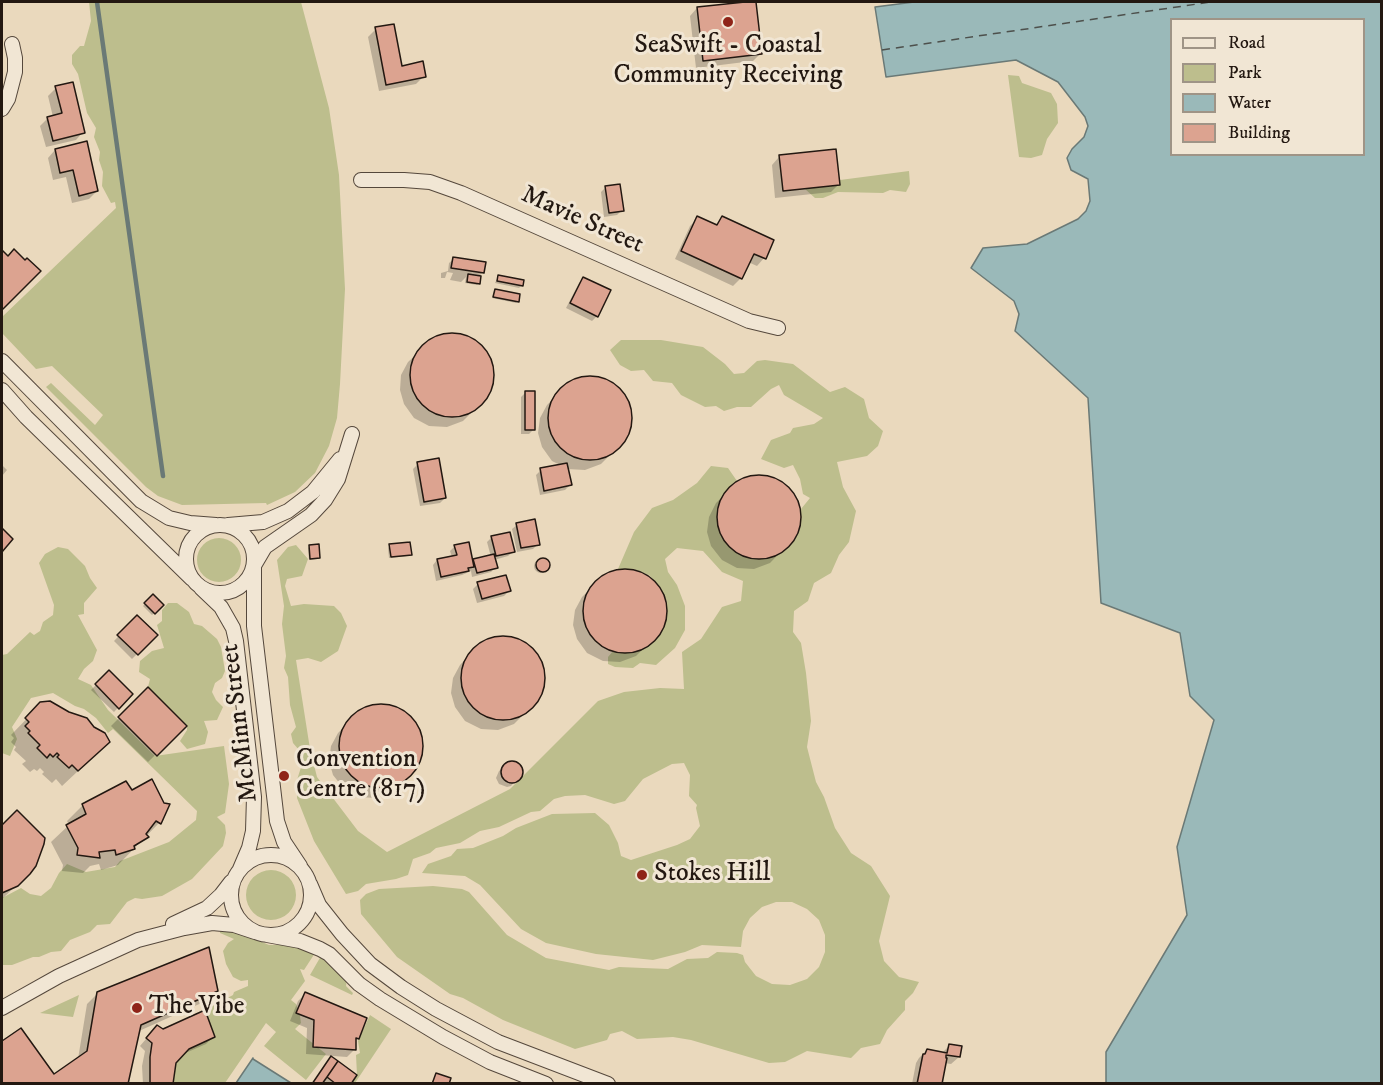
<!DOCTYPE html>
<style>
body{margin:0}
#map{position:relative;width:1383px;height:1085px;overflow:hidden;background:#ead9bd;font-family:"IM FELL DW Pica",serif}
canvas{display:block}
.frame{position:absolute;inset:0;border:3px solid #231811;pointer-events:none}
.legend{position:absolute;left:1170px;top:18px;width:195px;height:138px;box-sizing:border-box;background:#f1e6d4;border:2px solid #9f9486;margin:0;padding:8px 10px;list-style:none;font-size:18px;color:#231811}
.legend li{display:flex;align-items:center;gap:12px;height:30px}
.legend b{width:30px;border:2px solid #9f9486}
</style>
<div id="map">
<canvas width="1383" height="1085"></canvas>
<div class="frame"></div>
<ul class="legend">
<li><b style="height:8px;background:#f1e6d4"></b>Road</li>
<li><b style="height:16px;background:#bdbe8d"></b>Park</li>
<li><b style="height:16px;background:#9ab9b9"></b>Water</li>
<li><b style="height:16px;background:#dca390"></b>Building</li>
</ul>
</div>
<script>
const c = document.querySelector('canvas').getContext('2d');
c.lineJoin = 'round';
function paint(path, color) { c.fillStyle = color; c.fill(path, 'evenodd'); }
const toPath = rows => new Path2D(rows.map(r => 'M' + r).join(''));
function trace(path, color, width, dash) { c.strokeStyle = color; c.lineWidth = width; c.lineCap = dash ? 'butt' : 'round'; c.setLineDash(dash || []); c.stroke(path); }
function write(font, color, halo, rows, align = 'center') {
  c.font = font + ' "IM FELL DW Pica",serif'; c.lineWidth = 6; c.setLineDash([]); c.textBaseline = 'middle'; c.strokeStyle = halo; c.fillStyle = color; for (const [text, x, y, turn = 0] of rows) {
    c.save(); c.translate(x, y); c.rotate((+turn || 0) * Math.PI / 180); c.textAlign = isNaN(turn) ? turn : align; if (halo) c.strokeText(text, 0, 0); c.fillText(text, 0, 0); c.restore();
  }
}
const green = toPath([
 [89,2,301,2,329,108,339,175,345,289,340,384,337,418,329,446,315,473,295,492,267,505,266,503,182,505,158,496,146,487,46,387,51,383,95,425,103,415,52,366,36,369,2,333,2,317,116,208,115,202,111,203,102,186,103,172,99,160,100,152,94,137,96,128,87,113,78,74,72,64,72,55,80,46,84,46,91,21],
 [1008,75,1019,76,1022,83,1051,93,1057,104,1058,123,1047,139,1042,155,1031,158,1019,157],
 [909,171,910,184,906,192,890,190,883,193,838,192,823,198,815,198,805,189,840,185,840,180],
 [621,340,661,340,703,347,725,364,734,374,744,373,757,361,765,360,793,364,830,392,845,387,864,399,869,418,883,431,878,446,867,456,837,462,843,487,856,511,849,542,839,555,831,573,814,583,808,601,794,611,793,632,801,643,806,673,811,721,807,747,816,782,824,797,835,828,851,853,871,866,890,896,879,941,884,961,899,977,919,982,913,993,905,1001,905,1010,887,1030,880,1044,861,1048,851,1058,807,1051,785,1062,769,1063,691,1040,673,1037,637,1039,622,1031,610,1034,607,1040,575,1049,503,1020,463,998,450,994,397,957,361,914,360,900,366,894,379,889,433,886,462,889,469,892,507,935,546,958,609,970,619,967,668,969,687,959,708,958,717,952,737,953,743,955,745,962,756,976,772,984,790,985,807,979,819,967,825,952,825,935,819,920,807,909,792,902,776,902,762,907,750,918,743,931,741,947,702,945,685,952,653,960,596,954,546,943,521,929,480,885,465,876,422,873,428,864,451,856,457,849,473,848,503,836,516,828,552,814,595,813,609,825,618,843,621,856,631,860,677,845,690,839,700,826,696,808,697,805,689,796,690,775,684,763,672,764,643,779,625,801,614,804,585,795,565,796,554,799,540,811,531,812,499,827,480,831,460,843,436,848,430,853,413,859,408,875,396,879,366,884,358,891,346,894,314,841,297,798,297,780,302,764,299,750,293,743,291,734,296,727,290,705,288,677,284,668,286,656,282,624,284,606,277,560,288,547,296,545,308,559,302,576,287,579,285,586,291,606,304,604,334,606,341,613,347,626,338,651,321,662,308,658,296,660,310,749,317,777,358,831,387,852,510,789,598,701,624,692,660,688,684,689,682,652,701,639,722,607,741,601,743,581,722,572,703,551,677,548,665,559,668,572,677,585,685,606,685,630,675,648,656,665,640,663,633,668,615,667,608,664,608,657,613,651,631,652,648,646,661,634,667,618,667,602,660,587,649,575,633,569,618,569,634,532,652,508,673,500,697,483,711,466,728,468,737,481,726,491,718,505,717,520,721,535,732,549,748,558,765,559,782,553,795,540,801,525,801,509,810,498,803,494,800,479,793,465,784,468,761,459,771,440,790,433,793,428,814,424,823,418,784,395,779,385,771,389,751,407,737,407,724,411,716,406,705,407,681,395,672,383,653,381,644,370,631,371,620,365,610,350],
 '197 560a22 22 0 1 1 44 0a22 22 0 1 1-44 0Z',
 [58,547,68,549,85,566,90,578,97,588,84,603,84,614,78,615,97,650,93,661,84,669,78,679,91,685,108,710,155,756,224,746,229,784,225,813,217,817,225,825,226,833,223,846,192,879,162,896,142,899,135,898,127,902,110,924,97,925,90,932,70,940,61,951,51,952,39,957,33,957,12,965,2,965,2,898,21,888,30,894,41,896,51,888,59,873,67,864,86,872,115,867,120,861,169,842,196,820,197,811,113,729,108,733,96,718,84,709,75,706,53,693,31,698,12,727,17,739,10,756,2,753,2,655,7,654,30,632,34,635,40,631,43,622,53,615,54,605,39,563,45,554],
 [168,603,177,603,189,612,194,624,202,626,217,639,221,647,225,671,222,678,215,683,212,692,216,700,223,707,217,720,204,721,208,732,205,744,187,749,180,741,187,730,187,725,148,687,150,679,139,672,140,661,152,651,164,648,157,625,162,621,162,610],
 '246 895a25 25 0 1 1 50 0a25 25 0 1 1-50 0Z',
 [220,928,238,932,269,945,286,945,315,953,304,970,300,969,305,981,291,1000,296,1004,300,1016,301,1023,295,1029,326,1054,306,1080,264,1046,276,1032,266,1023,225,1083,173,1084,176,1063,189,1049,215,1037,205,1010,233,995,234,992,248,986,248,980,241,981,233,977,226,964,223,951,228,943,234,939,220,933],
 [321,956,347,977,346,986,353,993,352,995,310,975],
 [79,995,73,1017,40,1013],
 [370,1015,391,1029,355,1083,351,1084,357,1075,356,1055,360,1053,358,1041]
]);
const water = toPath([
 [914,2,1381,2,1381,1083,1106,1083,1106,1052,1187,915,1177,847,1214,720,1190,696,1180,633,1101,603,1088,398,1015,331,1019,314,1014,301,971,268,983,248,1027,244,1078,219,1086,211,1090,201,1088,179,1071,170,1067,158,1072,149,1084,137,1088,126,1085,117,1058,82,1016,60,886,77,875,7,914,2],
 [1172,20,1364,20,1364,154,1172,154,1172,20],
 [253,1058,253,1059,291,1083,236,1083,253,1058]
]);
const shadow = toPath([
 [754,2,760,54,753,61,696,68,690,16,697,8],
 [376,29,401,67,424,76,416,84,379,91,368,37],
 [56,88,83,132,76,140,46,147,40,126,48,118,53,117,48,96],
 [55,150,97,191,89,199,72,203,66,177,53,180,48,158],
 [779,157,839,184,831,192,775,198,772,165],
 [606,187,622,210,617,215,604,217,601,192],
 [698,218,714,226,722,218,764,258,757,266,748,262,741,278,733,286,675,259,690,226],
 [2,252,8,258,39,271,2,309],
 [454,259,482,273,478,277,479,283,477,285,465,283,466,277,461,282,450,280,453,273,447,272,445,278,441,278,441,273,448,271,449,263],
 [498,277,522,281,521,286,519,288,495,283],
 [583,278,597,316,592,321,566,308,579,283],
 [495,291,518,301,516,303,492,298],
 [445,335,460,336,475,342,486,353,492,367,492,383,486,398,463,421,447,427,429,426,414,418,404,404,400,390,401,375,408,362,420,351,431,341],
 [583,378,598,379,613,385,624,396,630,410,630,426,624,441,601,464,585,470,567,469,570,485,565,490,540,495,536,475,541,470,562,466,552,461,542,447,538,433,540,418,547,405,558,394,569,384],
 [526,392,534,429,529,434,521,434,521,397],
 [418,464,445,498,440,503,420,506,413,469],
 [2,465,7,470,2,476],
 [752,477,767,477,782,483,793,494,799,509,799,525,793,539,770,563,754,569,737,568,722,560,711,546,707,532,709,517,716,503,727,492,738,482],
 [517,525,538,544,533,549,517,552,512,529],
 [492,537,513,552,508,556,494,560,496,567,491,572,472,577,471,571,462,575,436,581,433,565,437,560,452,557,450,551,455,546,472,561,491,557,487,542],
 [310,546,319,557,317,559,309,560,308,548],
 [390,546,410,554,408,556,389,558,388,548],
 '534 566a7 7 0 1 1 14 0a7 7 0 1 1-14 0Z',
 [618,570,633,571,648,577,659,588,665,602,665,618,659,633,636,656,620,662,603,661,587,653,577,639,573,625,575,610,582,597,593,586,604,576],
 [478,584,509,591,504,596,477,603,473,589],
 [153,596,162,605,152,615,143,606],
 [137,617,156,635,132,659,114,641],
 [496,638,511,639,526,645,537,656,543,670,543,686,537,701,514,724,498,730,481,729,465,721,455,707,451,693,453,678,460,665,471,653,482,643],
 [109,672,131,694,114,712,91,690],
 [148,689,185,726,148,762,111,726],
 [41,704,93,757,62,786,56,779,52,783,42,774,44,772,40,768,37,771,34,769,30,772,22,764,26,761,14,750,16,747,11,742,14,738,11,735],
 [374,706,389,707,404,713,415,724,421,738,422,754,416,769,392,792,376,798,359,797,344,789,333,775,329,761,331,746,338,733,349,722,360,712],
 [511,762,518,764,521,774,511,786,507,787,499,784,496,778,499,771],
 [126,783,131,792,168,805,159,823,118,865,101,870,99,864,90,866,83,873,62,871,63,865,51,842,69,825,67,821,82,806],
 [17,812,23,879,2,899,2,827],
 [217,991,206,1001,139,1031,127,1084,2,1084,2,1043,21,1030,53,1076,78,1059,87,1004,98,993],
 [305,994,357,1038,355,1040,355,1049,347,1057,306,1054,307,1028,290,1021,298,1001],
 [157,1026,163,1030,214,1036,206,1044,181,1055,175,1063,172,1084,143,1084,142,1066,145,1051,140,1046],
 [950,1045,959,1057,951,1064,944,1063,940,1084,912,1084,916,1063,919,1058,927,1050,942,1053],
 [331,1058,350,1084,325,1084,322,1081]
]);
const stream = toPath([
 [97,2,163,476]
]);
const ferry = toPath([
 [882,50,1211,2]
]);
const building = toPath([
 [745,2,756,2,762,54,703,61,697,7,745,2],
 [394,24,402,66,423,61,426,77,386,85,375,27,394,24],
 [73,82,85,133,53,141,47,117,62,113,55,86,73,82],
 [87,141,98,191,79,196,73,170,60,173,55,149,87,141],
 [836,149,840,185,783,191,779,155,836,149],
 [620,184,624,211,609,213,605,186,620,184],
 [697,216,717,225,722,216,774,240,766,259,754,254,742,279,681,251,697,216],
 [14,249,25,260,27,258,41,271,3,309,2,308,2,250,8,256,14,249],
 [453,257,486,262,484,273,451,268,453,257],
 [468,274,481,276,480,284,467,282,468,274],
 [498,275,524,280,523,286,497,281,498,275],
 [583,277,611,290,598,317,570,303,583,277],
 [495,289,520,294,519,302,493,297,495,289],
 '410 375a42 42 0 1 1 84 0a42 42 0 1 1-84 0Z',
 '548 418a42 42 0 1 1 84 0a42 42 0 1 1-84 0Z',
 [525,391,535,391,535,430,525,430,525,391],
 [439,458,446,498,424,502,417,462,439,458],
 [567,463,572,485,544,491,540,468,567,463],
 '717 517a42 42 0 1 1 84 0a42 42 0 1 1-84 0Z',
 [535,519,540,545,521,548,516,523,535,519],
 [2,528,13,539,2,552,2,528],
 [510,532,515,552,496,556,491,536,510,532],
 [410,542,412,555,391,557,389,544,410,542],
 [469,542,474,567,468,568,469,571,441,577,437,559,457,555,454,545,469,542],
 [319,544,320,558,310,559,309,545,319,544],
 [494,554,498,568,477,573,473,559,494,554],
 '536 565a7 7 0 1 1 14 0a7 7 0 1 1-14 0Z',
 '583 611a42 42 0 1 1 84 0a42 42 0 1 1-84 0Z',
 [506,575,511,591,482,599,477,582,506,575],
 [153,594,164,605,155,614,144,603,153,594],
 [137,615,158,635,138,655,117,635,137,615],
 '461 678a42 42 0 1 1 84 0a42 42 0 1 1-84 0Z',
 [109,670,133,694,119,709,95,684,109,670],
 [148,687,187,726,157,756,118,717,148,687],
 [50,701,69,712,87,718,94,727,105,733,110,742,78,771,72,765,69,768,57,757,59,755,57,753,53,757,50,754,47,758,37,748,40,745,28,733,30,731,25,726,29,722,25,718,40,702,50,701],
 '339 746a42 42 0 1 1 84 0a42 42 0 1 1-84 0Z',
 '501 772a11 11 0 1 1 22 0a11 11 0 1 1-22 0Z',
 [152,779,164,803,170,804,161,824,156,821,146,834,149,837,134,846,135,849,116,855,115,850,99,852,100,858,77,855,78,848,66,825,86,814,82,804,126,781,132,790,152,779],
 [17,810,45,838,44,844,36,866,30,874,18,886,2,893,2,825,17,810],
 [209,947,218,991,141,1025,128,1084,2,1084,2,1041,21,1028,54,1074,87,1051,97,992,209,947],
 [305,992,367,1018,359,1039,356,1038,356,1050,313,1047,314,1020,296,1013,305,992],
 [205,1010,215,1037,189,1049,176,1063,173,1084,150,1084,150,1057,152,1043,146,1038,157,1025,163,1029,205,1010],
 [949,1044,962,1046,960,1057,946,1055,946,1058,947,1058,942,1084,917,1084,923,1054,925,1054,927,1049,947,1053,949,1044],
 [331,1056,338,1061,327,1077,322,1084,312,1084,331,1056],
 [338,1061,357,1075,351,1084,336,1084,327,1077,338,1061],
 [436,1073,451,1078,449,1084,432,1084,436,1073]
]);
const street = toPath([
 [2,109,8,99,15,72,15,58,12,44],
 [361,180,404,180,430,182,461,193,749,321,778,328],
 [2,361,141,501,169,518,190,523,216,525],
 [2,390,26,417,192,579],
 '186 559a34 34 0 1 1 68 0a34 34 0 1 1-68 0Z',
 [228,525,263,522,288,511,313,492,340,459],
 [255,564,265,547,311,515,325,500,338,479,352,434],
 [254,568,254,626,277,821,284,842,300,866],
 [201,588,221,607,233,628,236,641,254,797,253,831,249,848,240,869],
 '231 895a40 40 0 1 1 80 0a40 40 0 1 1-80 0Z',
 [310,884,319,905,342,934,370,964,401,987,436,1009,498,1042,608,1084],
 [173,924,207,908,221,895,231,882],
 [267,935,300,941,320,949,329,954,359,984,380,999,443,1037,490,1062,546,1084],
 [2,1008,59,976,138,940,184,928,212,923,234,925,255,932]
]);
const markers = [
 [728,22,6,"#8f2418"],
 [284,776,6,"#8f2418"],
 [642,875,6,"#8f2418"],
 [137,1008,6,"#8f2418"]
];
const poiNames = [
 ["SeaSwift - Coastal",728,47,"center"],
 ["Community Receiving",728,77,"center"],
 ["Convention",296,761],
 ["Centre (817)",296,791],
 ["Stokes Hill",654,875],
 ["The Vibe",149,1008]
];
const streetNames = [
 ["Mavie Street",582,221,24],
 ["McMinn Street",241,723,-97]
];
paint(green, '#bdbe8d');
paint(water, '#9ab9b9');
trace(water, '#6a7976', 1.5);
paint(shadow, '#0003');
trace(stream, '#6a7976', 4.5);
trace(ferry, '#4d504c', 1.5, [8, 6]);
paint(building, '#dca390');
trace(building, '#231811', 1.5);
trace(street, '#55483c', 16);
trace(street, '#f1e6d4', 14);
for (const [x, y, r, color] of markers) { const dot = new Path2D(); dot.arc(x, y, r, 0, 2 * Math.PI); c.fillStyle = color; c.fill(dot); trace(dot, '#f1e6d4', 2); }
write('26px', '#231811', '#f1e6d4', poiNames, 'left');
write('26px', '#231811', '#f1e6d4', streetNames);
</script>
